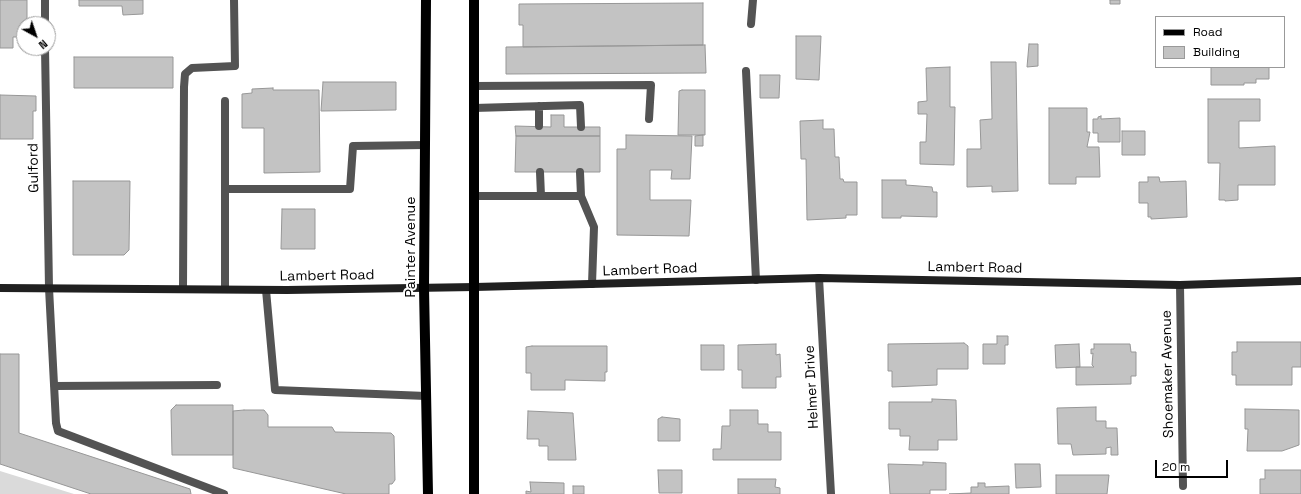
<!DOCTYPE html>
<style>
body{margin:0}
#map{position:relative;width:1301px;height:494px;overflow:hidden;background:#fff;font-family:"Space Grotesk",sans-serif}
canvas{display:block}
.legend{position:absolute;left:1155px;top:16px;width:130px;height:52px;box-sizing:border-box;background:#fff;border:1px solid #999;margin:0;padding:5px 7px;list-style:none;font-size:12px;color:#000}
.legend li{display:flex;align-items:center;gap:8px;height:20px}
.legend b{width:20px;border:1px solid #999}
.north{position:absolute;left:16px;top:16px;width:40px;height:40px;box-sizing:border-box;background:#fff;border:1px solid #999;border-radius:50%;rotate:140deg;font-size:11px;font-weight:700;line-height:16px;text-align:center;color:#000}
.north::after{content:'';display:block;margin:auto;width:14px;height:18px;background:#000;clip-path:polygon(50% 0,100% 100%,50% 72%,0 100%)}
.scale{position:absolute;left:1155px;top:460px;width:73px;height:18px;box-sizing:border-box;border:2px solid #000;border-top:0;padding-left:5px;font-size:12px;line-height:14px;white-space:nowrap;color:#000;-webkit-text-stroke:3px #fff;paint-order:stroke}
</style>
<div id="map">
<canvas width="1301" height="494"></canvas>
<ul class="legend">
<li><b style="height:5px;background:#000"></b>Road</li>
<li><b style="height:11px;background:#c3c3c3"></b>Building</li>
</ul>
<div class="north">N</div>
<div class="scale">20 m</div>
</div>
<script>
const c = document.querySelector('canvas').getContext('2d');
c.lineJoin = 'round';
function paint(path, color) { c.fillStyle = color; c.fill(path, 'evenodd'); }
const toPath = rows => new Path2D(rows.map(r => 'M' + r).join(''));
function trace(path, color, width, dash) { c.strokeStyle = color; c.lineWidth = width; c.lineCap = dash ? 'butt' : 'round'; c.setLineDash(dash || []); c.stroke(path); }
function write(font, color, halo, rows, align = 'center') {
  c.font = font + ' "Space Grotesk",sans-serif'; c.lineWidth = 4; c.setLineDash([]); c.textBaseline = 'middle'; c.strokeStyle = halo; c.fillStyle = color; for (const [text, x, y, turn = 0] of rows) {
    c.save(); c.translate(x, y); c.rotate((+turn || 0) * Math.PI / 180); c.textAlign = isNaN(turn) ? turn : align; if (halo) c.strokeText(text, 0, 0); c.fillText(text, 0, 0); c.restore();
  }
}
const green = toPath([
 [0,471,74,494,0,494]
]);
const building = toPath([
 [0,0,27,0,27,24,24,24,24,37,13,37,13,48,0,48,0,0],
 [79,0,143,0,143,14,123,15,122,6,79,6,79,0],
 [1110,0,1120,0,1120,4,1110,4,1110,0],
 [703,3,703,45,523,47,523,25,519,25,519,4,703,3],
 [796,36,821,36,819,80,796,79,796,36],
 [1029,44,1038,44,1038,66,1027,67,1029,44],
 [705,45,706,73,506,74,506,47,705,45],
 [74,57,173,57,173,88,74,88,74,57],
 [991,62,1016,62,1018,191,992,192,992,186,967,187,967,149,981,149,980,120,992,119,991,62],
 [950,67,950,107,955,107,954,165,920,164,920,142,926,142,927,114,918,114,918,102,927,101,926,68,950,67],
 [1211,67,1269,67,1269,79,1256,79,1256,83,1244,83,1244,85,1211,85,1211,67],
 [760,75,780,75,779,98,760,98,760,75],
 [323,82,396,82,396,110,321,111,323,82],
 [273,88,273,90,319,90,320,172,264,173,264,128,242,128,242,94,252,93,252,89,273,88],
 [682,90,705,90,705,135,678,135,679,91,682,90],
 [0,95,36,96,36,111,33,111,33,139,0,139,0,95],
 [1208,99,1260,99,1260,121,1239,121,1239,148,1275,146,1275,185,1238,185,1238,200,1225,201,1225,200,1219,200,1220,163,1208,163,1208,99],
 [1049,108,1087,108,1087,132,1090,132,1087,147,1099,147,1100,177,1076,177,1076,184,1049,184,1049,108],
 [551,115,564,115,564,127,600,127,600,136,516,136,515,126,551,127,551,115],
 [1101,116,1101,119,1120,118,1120,142,1098,142,1098,133,1093,133,1093,119,1098,119,1098,117,1101,116],
 [823,120,823,129,834,129,835,157,839,157,840,179,843,179,844,182,857,182,857,215,846,215,846,218,807,220,806,159,801,159,800,121,823,120],
 [1122,131,1145,131,1145,155,1122,155,1122,131],
 [626,135,692,136,690,179,671,179,672,170,650,170,650,200,691,200,689,236,617,235,617,149,626,149,626,135],
 [703,135,703,146,695,146,695,136,703,135],
 [516,136,600,136,600,172,515,172,516,136],
 [1148,177,1159,177,1160,182,1186,181,1187,217,1151,219,1151,217,1148,217,1148,203,1139,203,1139,182,1148,182,1148,177],
 [882,180,906,180,906,185,932,187,933,192,937,192,937,217,901,216,901,218,882,218,882,180],
 [73,181,130,181,129,250,124,255,73,255,73,181],
 [282,209,315,209,315,249,281,249,282,209],
 [997,336,1008,336,1008,345,1005,345,1005,364,983,364,983,344,997,344,997,336],
 [1237,342,1301,342,1301,367,1292,367,1292,385,1236,385,1236,375,1232,375,1232,352,1237,352,1237,342],
 [964,343,968,346,968,369,937,369,937,385,892,387,892,371,888,371,888,344,964,343],
 [776,344,776,355,780,354,781,377,776,377,776,388,742,388,742,370,738,370,738,345,776,344],
 [1079,344,1080,367,1056,368,1055,345,1079,344],
 [1094,344,1130,344,1131,352,1136,352,1136,376,1131,376,1131,384,1076,385,1076,367,1094,367,1092,365,1093,353,1091,354,1091,349,1094,349,1094,344],
 [701,345,724,345,724,370,701,370,701,345],
 [532,346,607,346,607,372,605,372,605,381,565,380,565,390,531,390,531,373,526,373,526,347,532,346],
 [0,354,19,354,19,433,190,489,191,494,91,494,0,464,0,354],
 [932,399,956,400,957,440,938,440,938,450,909,450,910,436,900,436,900,429,889,429,889,402,932,402,932,399],
 [176,405,233,405,233,455,172,455,171,410,176,405],
 [1096,407,1096,421,1106,421,1106,428,1117,428,1118,455,1111,455,1111,447,1106,448,1106,454,1073,455,1071,444,1058,444,1057,408,1096,407],
 [1245,409,1299,410,1299,445,1282,451,1247,451,1248,429,1245,429,1245,409],
 [244,410,264,410,268,415,268,427,332,427,335,432,391,433,394,436,395,480,392,484,389,484,389,494,346,494,233,468,233,411,244,410],
 [730,410,758,410,758,424,768,424,768,432,781,432,781,460,713,460,713,449,721,449,722,426,730,426,730,410],
 [528,411,573,413,576,460,548,460,548,446,539,446,539,439,527,439,528,411],
 [662,417,680,419,680,441,658,441,658,419,662,417],
 [923,462,946,463,946,490,930,490,930,494,890,494,888,464,923,465,923,462],
 [1015,464,1040,464,1041,487,1016,488,1015,464],
 [658,470,682,470,682,493,659,493,658,470],
 [1265,470,1301,470,1301,494,1260,494,1260,479,1265,479,1265,470],
 [1056,475,1109,475,1107,494,1056,494,1056,475],
 [738,479,776,479,775,487,780,488,780,494,738,494,738,479],
 [530,482,564,483,564,494,526,494,526,491,531,492,530,482],
 [978,483,985,483,985,487,1009,486,1009,494,949,494,971,493,971,487,978,487,978,483],
 [573,486,584,486,584,494,573,494,573,486]
]);
const lane = toPath([
 [751,24,753,0],
 [746,71,756,280],
 [474,86,651,85,649,119],
 [225,101,225,189],
 [539,106,539,126],
 [474,108,580,105,581,127],
 [540,172,541,196],
 [474,196,581,196,580,172],
 [581,196,594,227,592,284],
 [49,288,56,423,58,431,224,494],
 [183,289,184,87,185,74,192,68,235,66,234,0],
 [225,289,225,189,350,189,353,146,425,145],
 [266,290,275,390,426,396],
 [54,386,217,385]
]);
const street = toPath([
 [45,0,45,24],
 [45,48,49,288],
 [819,278,831,494],
 [1180,285,1183,486]
]);
const secondary = toPath([
 [0,288,287,290,475,287,819,278,1180,285,1301,281]
]);
const primary = toPath([
 [426,0,424,288,428,494],
 [474,0,474,494]
]);
const streetNames = [
 ["Gulford",34,168,-91],
 ["Painter Avenue",411,247,-90],
 ["Lambert Road",975,268,1],
 ["Lambert Road",650,270,-2],
 ["Lambert Road",327,276,-1],
 ["Shoemaker Avenue",1168,374,-91],
 ["Helmer Drive",812,387,-93]
];
paint(green, '#dadada');
paint(building, '#c3c3c3');
trace(building, '#979797', 1);
trace(lane, '#535353', 8);
trace(street, '#535353', 8);
trace(secondary, '#202020', 8);
trace(primary, '#000', 10);
write('14px', '#000', '#fff', streetNames);
</script>
